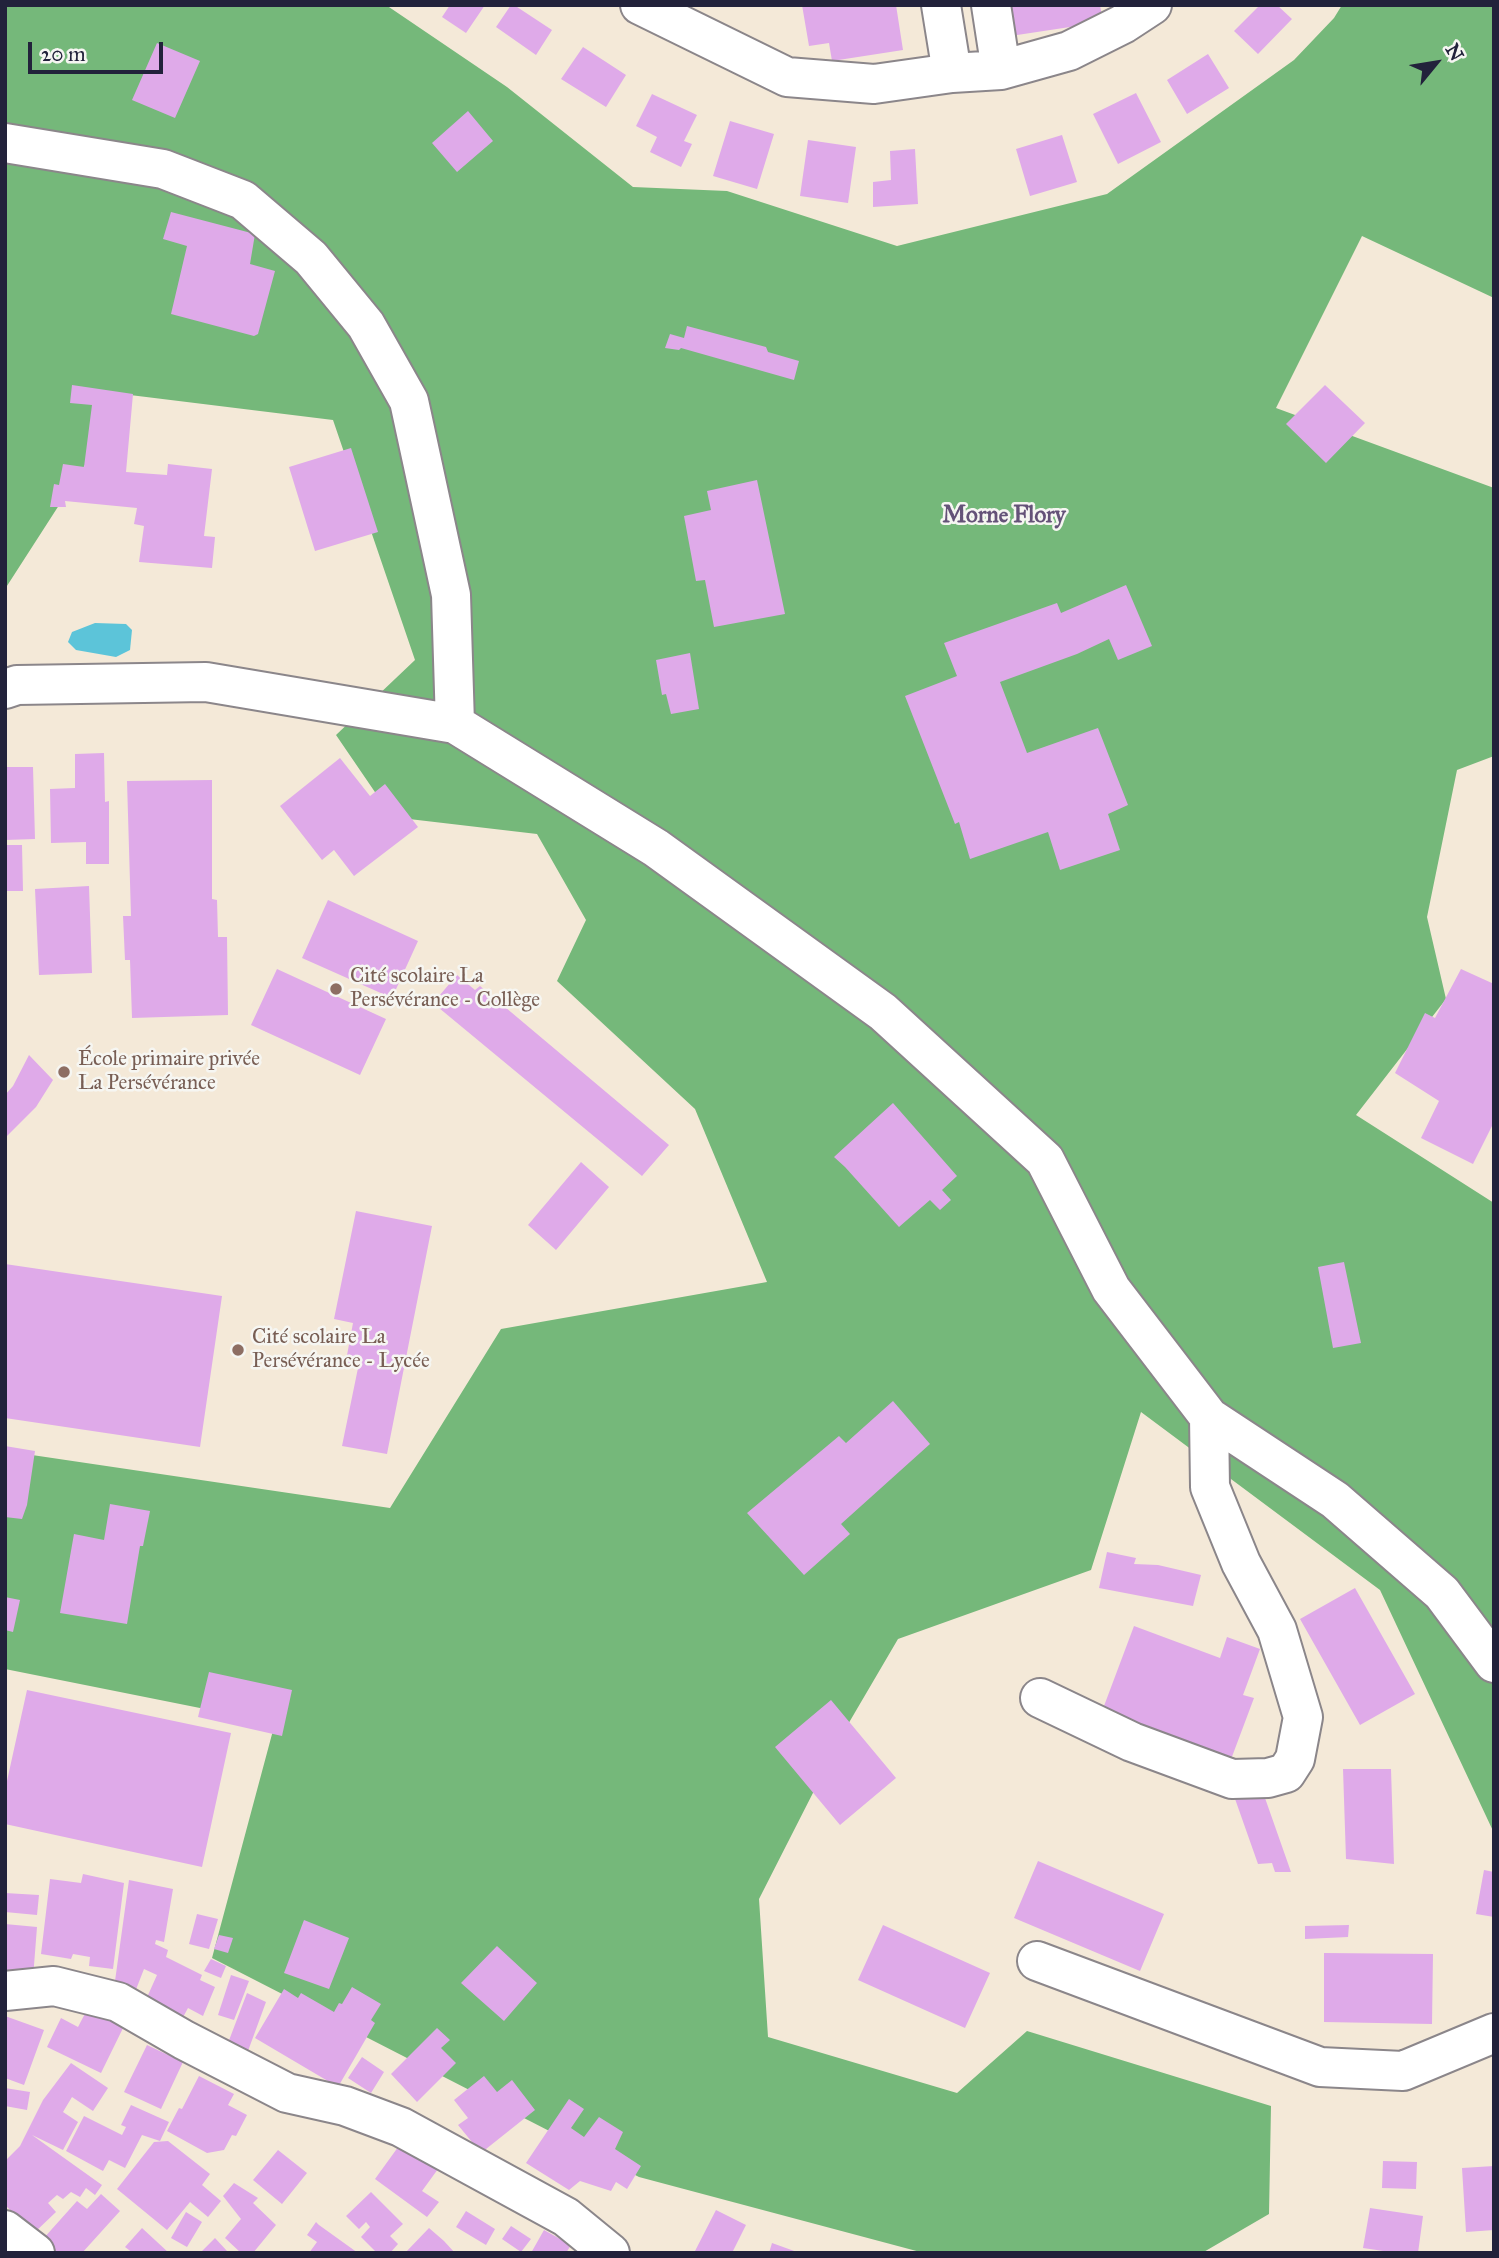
<!DOCTYPE html>
<meta charset="utf-8">
<style>
body{margin:0}
#map{position:relative;width:1499px;height:2258px;overflow:hidden;background:#f4e9d8;font-family:"IM FELL Great Primer",serif}
canvas{display:block}
.frame{position:absolute;inset:0;border:7px solid #22223b;pointer-events:none}
.north{position:absolute;left:1401px;top:28px;width:70px;height:70px;-webkit-text-stroke:5px #f6f6f2;paint-order:stroke;rotate:60deg;font-size:19px;font-weight:700;line-height:28px;text-align:center;color:#22223b}
.north::after{content:'';display:block;margin:auto;width:24px;height:32px;background:#22223b;clip-path:polygon(50% 0,100% 100%,50% 72%,0 100%)}
.scale{position:absolute;left:28px;top:42px;width:135px;height:32px;box-sizing:border-box;border:4px solid #22223b;border-top:0;padding-left:9px;font-size:21px;line-height:24px;white-space:nowrap;color:#22223b;-webkit-text-stroke:5px #f6f6f2;paint-order:stroke}
</style>
<div id="map">
<canvas width="1499" height="2258"></canvas>
<div class="frame"></div>
<div class="north">N</div>
<div class="scale">20 m</div>
</div>
<script>
const c = document.querySelector('canvas').getContext('2d');
c.lineJoin = 'round';
function paint(path, color) { c.fillStyle = color; c.fill(path, 'evenodd'); }
const toPath = rows => new Path2D(rows.map(r => 'M' + r).join(''));
function trace(path, color, width, dash) { c.strokeStyle = color; c.lineWidth = width; c.lineCap = dash ? 'butt' : 'round'; c.setLineDash(dash || []); c.stroke(path); }
function write(font, color, halo, rows, align = 'center') {
  c.font = font + ' "IM FELL Great Primer",serif'; c.lineWidth = 5; c.setLineDash([]); c.textBaseline = 'middle'; c.strokeStyle = halo; c.fillStyle = color; for (const [text, x, y, turn = 0] of rows) {
    c.save(); c.translate(x, y); c.rotate((+turn || 0) * Math.PI / 180); c.textAlign = isNaN(turn) ? turn : align; if (halo) c.strokeText(text, 0, 0); c.fillText(text, 0, 0); c.restore();
  }
}
const forest = toPath([
 [5,5,386,5,507,87,633,187,727,191,897,246,1107,194,1294,60,1334,18,1342,5,1494,5,1494,298,1362,236,1276,408,1494,488,1494,756,1457,770,1427,917,1446,999,1356,1115,1494,1203,1494,1833,1380,1590,1141,1412,1091,1570,898,1639,847,1726,759,1899,768,2037,957,2093,1027,2031,1271,2106,1269,2214,1202,2253,924,2253,639,2177,212,1958,275,1723,5,1669,5,1451,390,1508,501,1329,767,1282,695,1109,557,981,586,920,537,834,392,817,336,735,415,660,333,420,130,395,5,589]
]);
const water = toPath([
 [95,623,126,624,132,630,130,650,116,657,76,650,68,642,72,632]
]);
const building = toPath([
 [450,5,485,5,466,33,442,17],
 [511,5,514,5,552,30,536,55,496,27],
 [802,5,896,5,903,50,832,61,829,43,809,46],
 [999,5,1100,5,1103,22,1004,37],
 [1260,5,1277,5,1292,19,1258,54,1234,31],
 [157,43,200,61,175,118,132,100],
 [583,47,626,75,606,107,561,79],
 [1208,54,1229,88,1187,114,1167,80],
 [1136,93,1161,142,1118,164,1093,114],
 [652,94,697,115,684,141,692,144,681,167,650,152,657,137,636,126],
 [468,111,493,141,457,172,432,143],
 [730,121,774,134,757,189,713,176],
 [1062,135,1077,182,1030,196,1016,149],
 [808,140,856,147,848,203,800,196],
 [915,149,918,204,873,207,873,182,891,180,890,151],
 [171,212,255,234,250,264,275,271,258,334,254,336,171,314,187,246,163,239],
 [687,326,766,347,768,352,799,361,794,380,681,348,679,350,665,348,670,334,684,338],
 [72,385,133,394,126,472,167,475,168,464,212,469,204,536,215,537,212,568,139,562,144,526,134,524,137,508,65,501,66,507,50,507,54,484,59,485,63,464,84,467,92,405,70,403],
 [1325,385,1365,423,1326,463,1286,424],
 [351,448,378,532,315,551,289,467],
 [757,480,785,614,714,627,705,580,696,581,684,516,711,510,707,491],
 [1126,585,1152,646,1118,660,1109,639,1077,654,1000,682,1027,753,1098,728,1128,805,1108,814,1120,850,1060,870,1048,832,970,859,959,822,955,824,905,696,957,676,944,643,1057,603,1061,613],
 [690,653,699,709,671,714,666,694,662,695,656,660],
 [104,753,105,802,109,801,109,864,86,864,86,842,51,843,50,789,75,788,75,754],
 [340,758,370,796,385,784,418,827,354,876,334,850,322,860,280,806],
 [5,767,33,767,35,839,5,840],
 [212,780,212,899,217,900,218,937,227,937,228,1015,132,1018,130,960,125,960,123,916,131,916,127,781],
 [5,845,22,845,23,891,5,891],
 [89,886,92,973,39,975,35,889],
 [328,900,418,941,392,998,302,958],
 [277,969,386,1019,360,1075,251,1025],
 [1461,969,1494,984,1494,1122,1473,1164,1421,1138,1439,1101,1395,1073,1425,1013,1435,1018],
 [457,975,475,990,480,986,669,1145,642,1176,433,1003],
 [29,1055,53,1080,36,1107,5,1138,5,1095,13,1086],
 [893,1103,957,1176,942,1190,951,1200,940,1210,930,1200,899,1227,845,1167,834,1157],
 [581,1162,609,1187,556,1250,528,1225],
 [356,1211,432,1226,387,1454,342,1446,358,1368,345,1366,353,1323,334,1319],
 [1344,1262,1361,1343,1333,1348,1318,1267],
 [5,1264,222,1296,200,1447,5,1418],
 [893,1401,930,1444,841,1524,850,1534,804,1575,747,1513,839,1436,846,1443],
 [5,1446,35,1451,27,1505,22,1519,5,1517],
 [110,1504,150,1511,143,1546,140,1546,127,1624,60,1613,74,1534,104,1540],
 [1107,1552,1136,1558,1134,1564,1158,1565,1201,1575,1193,1606,1099,1588],
 [1355,1588,1415,1694,1360,1725,1300,1619],
 [5,1597,20,1600,13,1632,5,1630],
 [1134,1626,1220,1658,1227,1637,1260,1649,1243,1695,1254,1698,1230,1762,1101,1714],
 [209,1672,292,1690,282,1736,198,1717],
 [27,1690,231,1733,202,1867,5,1824,5,1781,7,1781],
 [831,1700,896,1778,840,1825,775,1747],
 [1343,1769,1391,1769,1394,1864,1346,1859],
 [1234,1796,1265,1798,1291,1872,1275,1872,1272,1863,1258,1864],
 [1038,1861,1164,1914,1140,1971,1014,1918],
 [1484,1870,1494,1872,1494,1917,1476,1914],
 [83,1874,124,1883,113,1969,89,1966,90,1957,73,1954,71,1959,41,1954,50,1879,81,1883],
 [129,1880,173,1889,164,1942,156,1940,155,1944,168,1950,166,1957,202,1975,200,1980,215,1987,203,2016,188,2008,181,2021,144,2004,157,1975,144,1969,135,1992,115,1981],
 [5,1893,39,1895,37,1915,5,1912],
 [197,1914,218,1919,209,1949,189,1944],
 [304,1920,349,1938,329,1989,284,1973],
 [5,1924,37,1927,33,1978,5,1975],
 [883,1925,990,1973,965,2028,858,1980],
 [1349,1925,1348,1937,1305,1939,1305,1926],
 [219,1935,233,1938,228,1953,214,1949],
 [497,1946,537,1983,504,2021,461,1983],
 [1324,1953,1433,1954,1432,2024,1324,2022],
 [211,1959,226,1966,221,1978,204,1971],
 [231,1975,249,1981,234,2020,218,2015],
 [352,1987,381,2004,371,2020,375,2023,338,2087,255,2038,284,1989,298,1998,301,1993,334,2012,339,2003,342,2004],
 [247,1993,266,2002,248,2051,228,2043],
 [89,2006,125,2024,101,2073,47,2047,61,2018,78,2027],
 [5,2016,44,2030,24,2085,5,2078],
 [437,2028,450,2040,441,2048,456,2063,417,2102,391,2074],
 [147,2045,183,2062,161,2109,124,2092],
 [362,2057,384,2072,371,2093,348,2078],
 [71,2063,108,2088,93,2111,72,2097,63,2112,78,2122,63,2150,32,2135,102,2185,95,2195,86,2188,80,2197,71,2192,63,2199,57,2195,48,2203,56,2212,34,2233,5,2205,7,2195,5,2193,5,2161,20,2146,43,2100],
 [199,2076,234,2094,228,2105,247,2115,236,2136,232,2135,224,2150,207,2153,167,2131,179,2108,182,2109],
 [484,2076,497,2092,512,2080,535,2110,481,2153,458,2125,468,2118,454,2100],
 [5,2088,30,2092,27,2110,5,2106],
 [569,2099,584,2109,571,2128,584,2137,599,2117,623,2132,615,2149,641,2166,627,2189,616,2182,611,2191,580,2181,569,2190,526,2163],
 [131,2105,169,2122,160,2141,142,2135,125,2168,109,2160,103,2171,66,2151,84,2116,122,2135,126,2127,121,2125],
 [168,2141,210,2174,202,2185,221,2201,208,2217,190,2202,167,2230,117,2189,154,2142],
 [401,2143,438,2169,422,2191,439,2202,427,2217,375,2179],
 [278,2150,307,2173,282,2204,253,2180],
 [1383,2161,1417,2162,1416,2189,1382,2188],
 [1494,2166,1494,2230,1466,2232,1462,2168],
 [234,2183,258,2198,253,2203,276,2225,253,2253,241,2253,225,2238,241,2219,223,2196],
 [371,2192,403,2224,390,2236,398,2244,390,2253,377,2253,361,2237,370,2227,366,2222,359,2229,346,2216],
 [101,2194,120,2211,82,2253,58,2253,43,2239,77,2201,87,2209],
 [1370,2208,1423,2216,1418,2253,1397,2253,1363,2248],
 [716,2210,746,2225,732,2253,694,2253],
 [466,2211,495,2229,486,2245,456,2227],
 [186,2212,202,2222,187,2247,171,2238],
 [316,2222,319,2225,358,2253,309,2253,317,2242,307,2235],
 [511,2226,531,2239,521,2252,502,2239],
 [142,2228,169,2253,133,2253,125,2247],
 [429,2228,444,2241,455,2253,405,2253],
 [544,2230,571,2245,566,2253,531,2253],
 [215,2238,227,2251,225,2253,200,2253],
 [772,2243,797,2252,797,2253,769,2253]
]);
const minor = toPath([
 [640,5,787,77,874,84,952,73,1001,70,1069,51,1123,24,1152,5],
 [941,5,952,73],
 [991,5,1001,70],
 [5,143,163,169,243,200,311,258,366,325,409,401,451,595,455,724],
 [5,689,17,685,206,682,455,724,656,848,883,1012,1045,1160,1111,1289,1209,1417,1335,1500,1442,1593,1494,1663],
 [1040,1698,1132,1742,1232,1779,1268,1778,1286,1773,1295,1759,1303,1717,1277,1630,1241,1563,1210,1487,1209,1417],
 [1037,1961,1320,2067,1403,2071,1494,2033],
 [5,1991,54,1986,118,2002,184,2040,287,2093,345,2106,401,2127,566,2217,610,2253],
 [5,2230,35,2253]
]);
const markers = [
 [336,989,7,"#8d6e63"],
 [64,1072,7,"#8d6e63"],
 [238,1350,7,"#8d6e63"]
];
const educationNames = [
 ["Cité scolaire La",350,977],
 ["Persévérance - Collège",350,1001],
 ["École primaire privée",78,1060],
 ["La Persévérance",78,1084],
 ["Cité scolaire La",252,1338],
 ["Persévérance - Lycée",252,1362]
];
const neighbourhoodNames = [
 ["Morne Flory",1004,516]
];
paint(forest, '#75b87a');
paint(water, '#5cc4d9');
paint(building, '#dfaae9');
trace(minor, '#8b868a', 42);
trace(minor, '#fff', 38);
for (const [x, y, r, color] of markers) { const dot = new Path2D(); dot.arc(x, y, r, 0, 2 * Math.PI); c.fillStyle = color; c.fill(dot); trace(dot, '#f6f6f2', 2.5); }
write('21px', '#785e54', '#f6f6f2', educationNames, 'left');
write('bold 23px', '#645278', '#f6f6f2', neighbourhoodNames);
</script>
